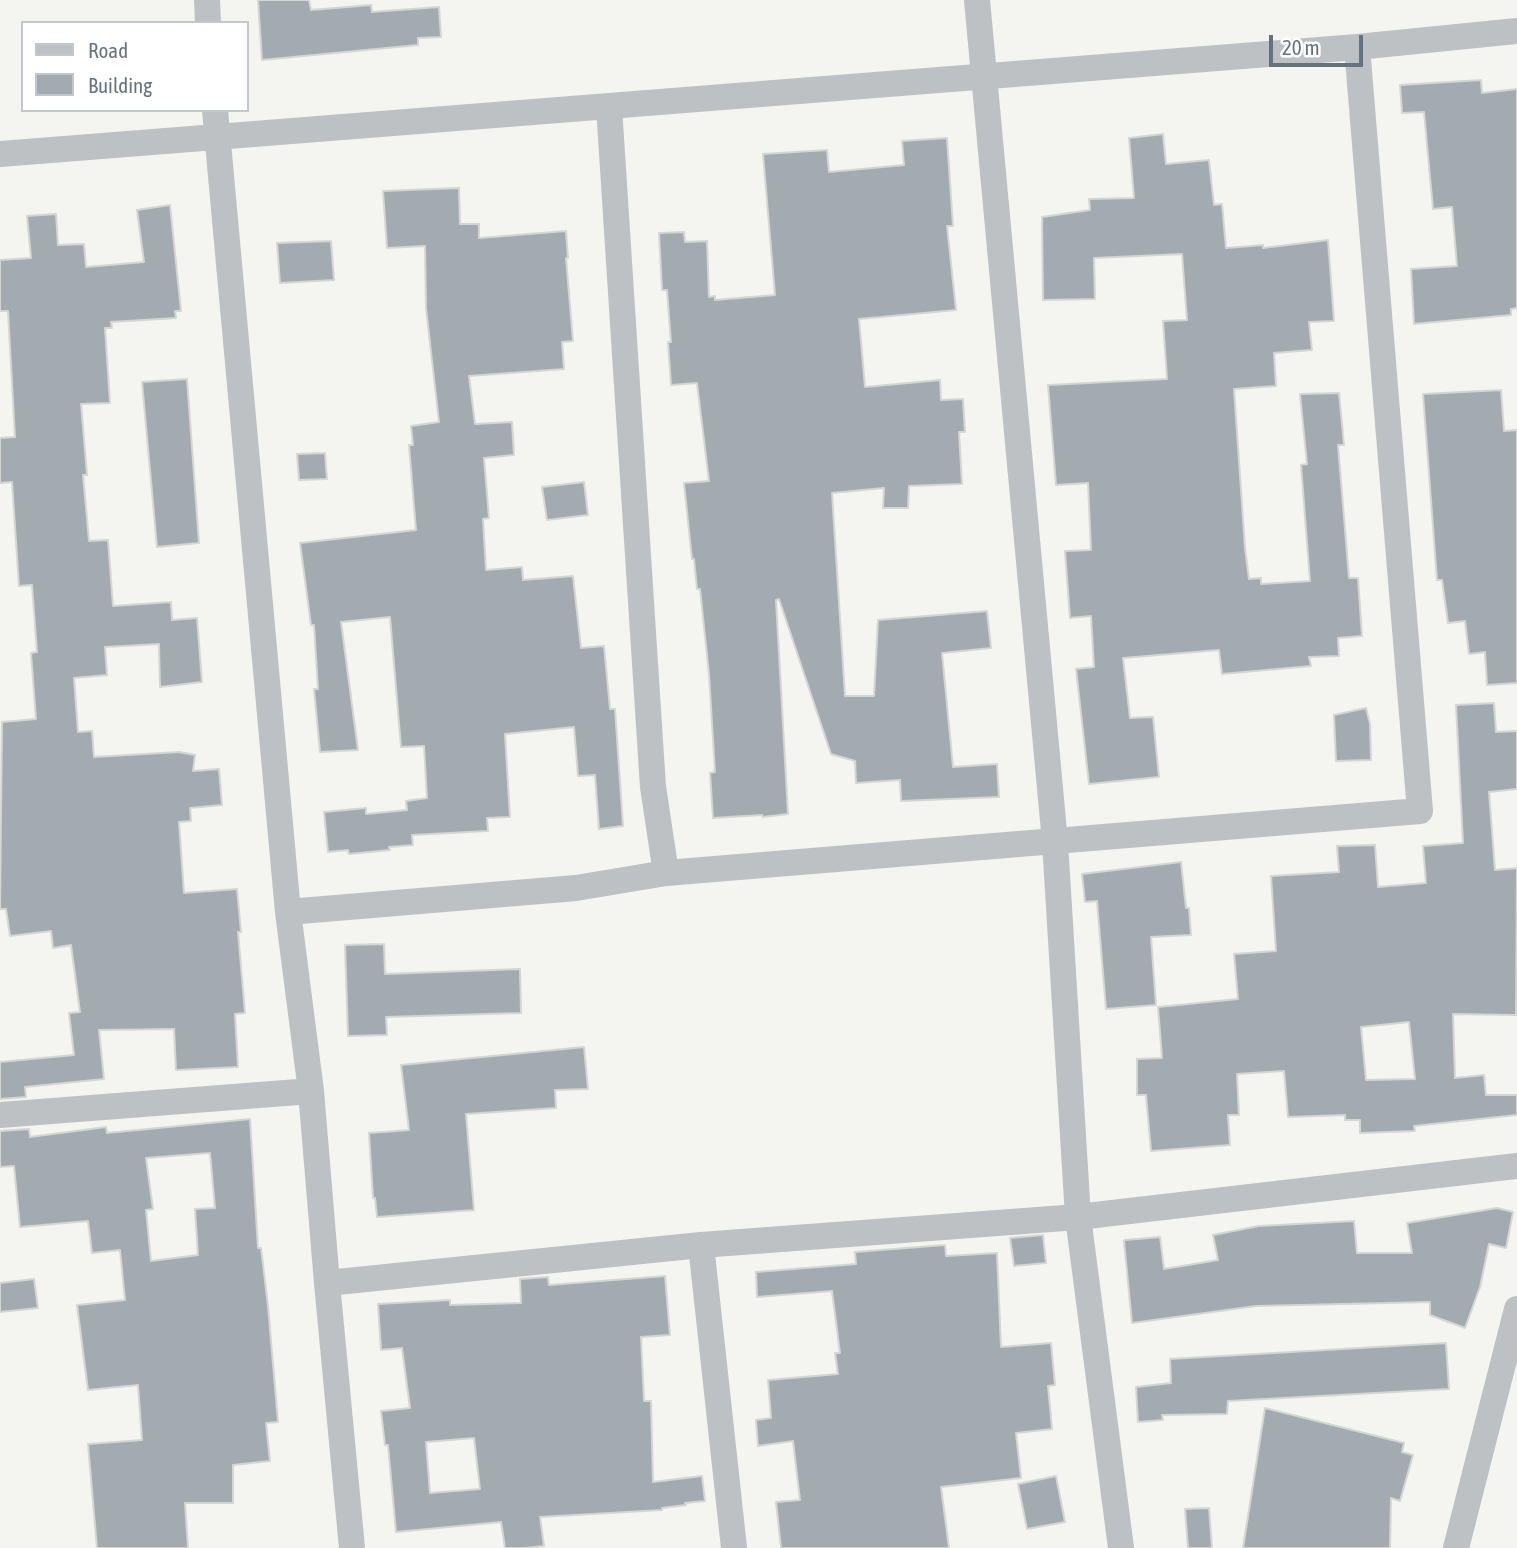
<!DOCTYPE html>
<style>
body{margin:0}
#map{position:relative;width:1517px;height:1548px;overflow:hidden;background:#f4f4f0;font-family:"Asap Condensed",sans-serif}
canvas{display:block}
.legend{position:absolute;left:21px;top:21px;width:228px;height:91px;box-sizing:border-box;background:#fff;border:2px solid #c2c7cb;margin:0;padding:9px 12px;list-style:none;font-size:21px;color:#66737e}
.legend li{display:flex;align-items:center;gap:14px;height:35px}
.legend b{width:35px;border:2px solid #c2c7cb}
.scale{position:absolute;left:1269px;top:35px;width:94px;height:32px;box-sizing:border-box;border:4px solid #66737e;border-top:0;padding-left:9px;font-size:21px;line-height:24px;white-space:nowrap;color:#66737e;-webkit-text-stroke:5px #fff;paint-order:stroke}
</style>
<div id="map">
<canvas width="1517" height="1548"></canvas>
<ul class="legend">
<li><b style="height:9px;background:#bdc1c4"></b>Road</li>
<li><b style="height:19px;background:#a4abb0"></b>Building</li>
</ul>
<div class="scale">20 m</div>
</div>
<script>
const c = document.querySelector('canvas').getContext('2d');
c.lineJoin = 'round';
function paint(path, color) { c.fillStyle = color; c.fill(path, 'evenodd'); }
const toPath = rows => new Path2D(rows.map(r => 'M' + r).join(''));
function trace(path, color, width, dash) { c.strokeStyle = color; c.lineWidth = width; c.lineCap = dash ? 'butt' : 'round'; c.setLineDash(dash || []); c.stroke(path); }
const building = toPath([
 [258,0,309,0,311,10,371,5,372,12,439,7,441,37,418,38,418,45,262,60,258,0],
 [1481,80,1482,93,1517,89,1517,308,1511,309,1511,315,1414,324,1411,269,1457,266,1452,207,1433,209,1424,112,1402,113,1400,85,1481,80],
 [1163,134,1166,164,1209,160,1214,205,1222,204,1226,248,1263,245,1263,248,1328,240,1334,321,1309,322,1312,350,1274,353,1276,386,1234,389,1245,548,1249,579,1261,578,1261,584,1310,581,1301,465,1307,464,1300,394,1339,393,1344,445,1338,445,1349,578,1358,578,1362,636,1338,638,1339,656,1309,657,1311,666,1222,674,1219,650,1123,658,1130,718,1153,717,1159,777,1089,784,1076,669,1094,667,1091,616,1070,618,1065,551,1091,550,1088,483,1056,485,1048,385,1167,379,1163,321,1187,320,1182,254,1094,258,1095,299,1043,300,1042,217,1090,210,1089,199,1134,198,1129,138,1163,134],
 [947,138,953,226,947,226,956,310,859,319,865,387,940,380,941,400,963,399,965,432,959,432,962,484,909,486,908,508,883,508,884,488,832,493,845,696,874,696,878,620,987,611,991,648,942,653,953,767,997,764,999,797,901,801,900,780,856,783,855,761,831,754,779,599,776,600,788,814,763,817,762,815,713,818,710,773,715,772,709,674,700,589,697,589,694,559,692,559,684,483,709,481,697,383,671,385,668,342,671,342,667,290,662,290,659,233,684,232,685,242,707,241,709,297,715,296,715,300,775,295,763,154,827,150,829,172,904,165,902,141,947,138],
 [459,188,460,224,479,224,479,238,566,231,568,258,566,258,573,341,562,342,564,369,469,376,475,424,512,422,514,455,484,458,489,518,483,519,486,570,522,567,523,580,573,576,581,648,604,646,610,709,615,709,623,826,599,829,595,775,578,776,574,727,505,734,510,817,487,818,488,831,412,835,413,845,389,847,390,850,349,854,348,850,328,852,324,812,366,808,366,814,407,810,406,801,427,798,424,746,401,747,390,617,341,622,358,750,320,752,314,689,318,689,314,625,311,625,300,543,416,530,409,445,413,445,411,426,439,422,426,308,425,246,387,248,383,191,459,188],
 [170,205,181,311,175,311,176,318,111,322,112,328,105,328,110,403,81,404,87,475,83,475,89,541,108,540,113,606,171,602,172,620,197,618,202,682,160,687,159,644,105,647,107,675,74,678,78,732,92,731,94,757,179,752,195,755,193,771,219,769,222,805,190,808,191,821,179,822,184,893,237,889,241,932,238,932,245,1013,235,1014,238,1067,176,1070,174,1029,99,1030,104,1079,25,1087,26,1097,0,1099,0,1062,74,1055,69,1013,80,1012,71,945,53,948,51,931,10,936,6,909,0,909,2,722,36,719,31,653,37,652,32,585,19,586,12,482,0,483,0,438,15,437,8,311,0,311,0,260,31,258,27,216,56,214,58,245,84,244,86,267,144,262,137,210,170,205],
 [331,241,334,280,280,283,277,243,331,241],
 [187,379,199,543,157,547,142,382,187,379],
 [1501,390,1504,431,1517,430,1517,683,1487,685,1485,652,1469,654,1465,621,1448,623,1442,580,1437,580,1423,394,1501,390],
 [325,453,327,479,299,480,297,454,325,453],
 [584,482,588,515,547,520,542,487,584,482],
 [1494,703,1496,732,1517,731,1517,789,1489,792,1495,870,1517,868,1516,1015,1453,1014,1455,1078,1484,1075,1486,1095,1517,1095,1517,1115,1414,1126,1415,1131,1360,1133,1360,1120,1345,1120,1345,1115,1288,1117,1284,1071,1237,1074,1239,1115,1228,1115,1230,1145,1151,1151,1146,1095,1137,1095,1137,1059,1162,1058,1158,1007,1238,999,1234,954,1276,951,1271,876,1339,872,1337,846,1375,845,1378,887,1426,883,1423,846,1463,843,1456,705,1494,703],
 [1409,1022,1415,1079,1366,1080,1361,1027,1409,1022],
 [1366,708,1370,724,1371,760,1336,761,1334,715,1366,708],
 [1181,862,1186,908,1189,908,1191,935,1151,937,1156,1005,1106,1009,1097,901,1085,902,1082,874,1181,862],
 [384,944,385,974,520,969,521,1013,386,1017,387,1035,348,1036,345,945,384,944],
 [584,1047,588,1089,555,1090,556,1108,466,1114,474,1210,377,1217,375,1198,373,1198,369,1133,409,1130,401,1065,584,1047],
 [250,1119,258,1248,261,1248,268,1306,278,1422,266,1423,270,1461,233,1465,233,1503,185,1503,188,1548,97,1548,88,1444,142,1440,138,1385,88,1390,77,1305,125,1300,120,1250,92,1253,88,1221,20,1227,14,1166,0,1167,0,1131,29,1129,30,1137,106,1127,107,1133,250,1119],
 [210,1153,215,1208,195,1209,198,1255,151,1261,146,1210,153,1209,146,1158,210,1153],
 [1497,1208,1513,1212,1506,1248,1489,1244,1480,1287,1465,1328,1430,1315,1430,1302,1256,1306,1132,1323,1124,1241,1125,1240,1160,1237,1164,1269,1218,1260,1213,1235,1259,1226,1354,1221,1357,1253,1412,1253,1407,1223,1497,1208],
 [1043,1235,1046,1263,1014,1266,1010,1238,1043,1235],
 [945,1245,946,1256,997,1253,1001,1347,1051,1343,1055,1385,1048,1386,1052,1429,1016,1433,1021,1478,941,1487,949,1548,781,1548,776,1502,800,1500,793,1441,758,1446,756,1420,771,1418,768,1380,838,1374,835,1353,840,1353,832,1291,757,1297,756,1272,856,1264,855,1252,945,1245],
 [665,1276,670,1335,641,1337,644,1401,651,1401,653,1482,702,1476,705,1501,685,1503,686,1505,662,1508,662,1510,540,1517,544,1546,525,1548,505,1548,501,1522,396,1532,388,1445,385,1445,381,1411,410,1408,402,1348,381,1350,378,1304,450,1300,450,1305,521,1303,520,1279,548,1277,549,1285,665,1276],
 [474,1438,480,1489,430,1493,426,1442,474,1438],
 [34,1279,38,1308,0,1312,0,1283,34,1279],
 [1446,1343,1449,1389,1228,1401,1227,1414,1162,1415,1163,1420,1138,1422,1136,1387,1171,1383,1170,1359,1446,1343],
 [1265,1408,1404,1443,1402,1452,1413,1455,1400,1501,1391,1498,1390,1548,1243,1548,1265,1408],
 [1056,1476,1065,1522,1027,1529,1018,1484,1056,1476],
 [1209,1508,1212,1548,1188,1548,1185,1509,1209,1508]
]);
const minor = toPath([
 [207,0,208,23],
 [977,0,1055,842,1078,1217,1121,1548],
 [609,107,653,787,666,873],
 [215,110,288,912,311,1091,327,1283,352,1548],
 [0,154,1357,47,1517,31],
 [288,912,576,888,666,873,1420,811,1357,47],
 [0,1115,311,1091],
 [701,1245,734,1548],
 [327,1283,701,1245,1078,1217,1517,1166],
 [1456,1548,1517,1309]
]);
paint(building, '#a4abb0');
trace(building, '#d5d5d3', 2);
trace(minor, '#bdc1c4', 26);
</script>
